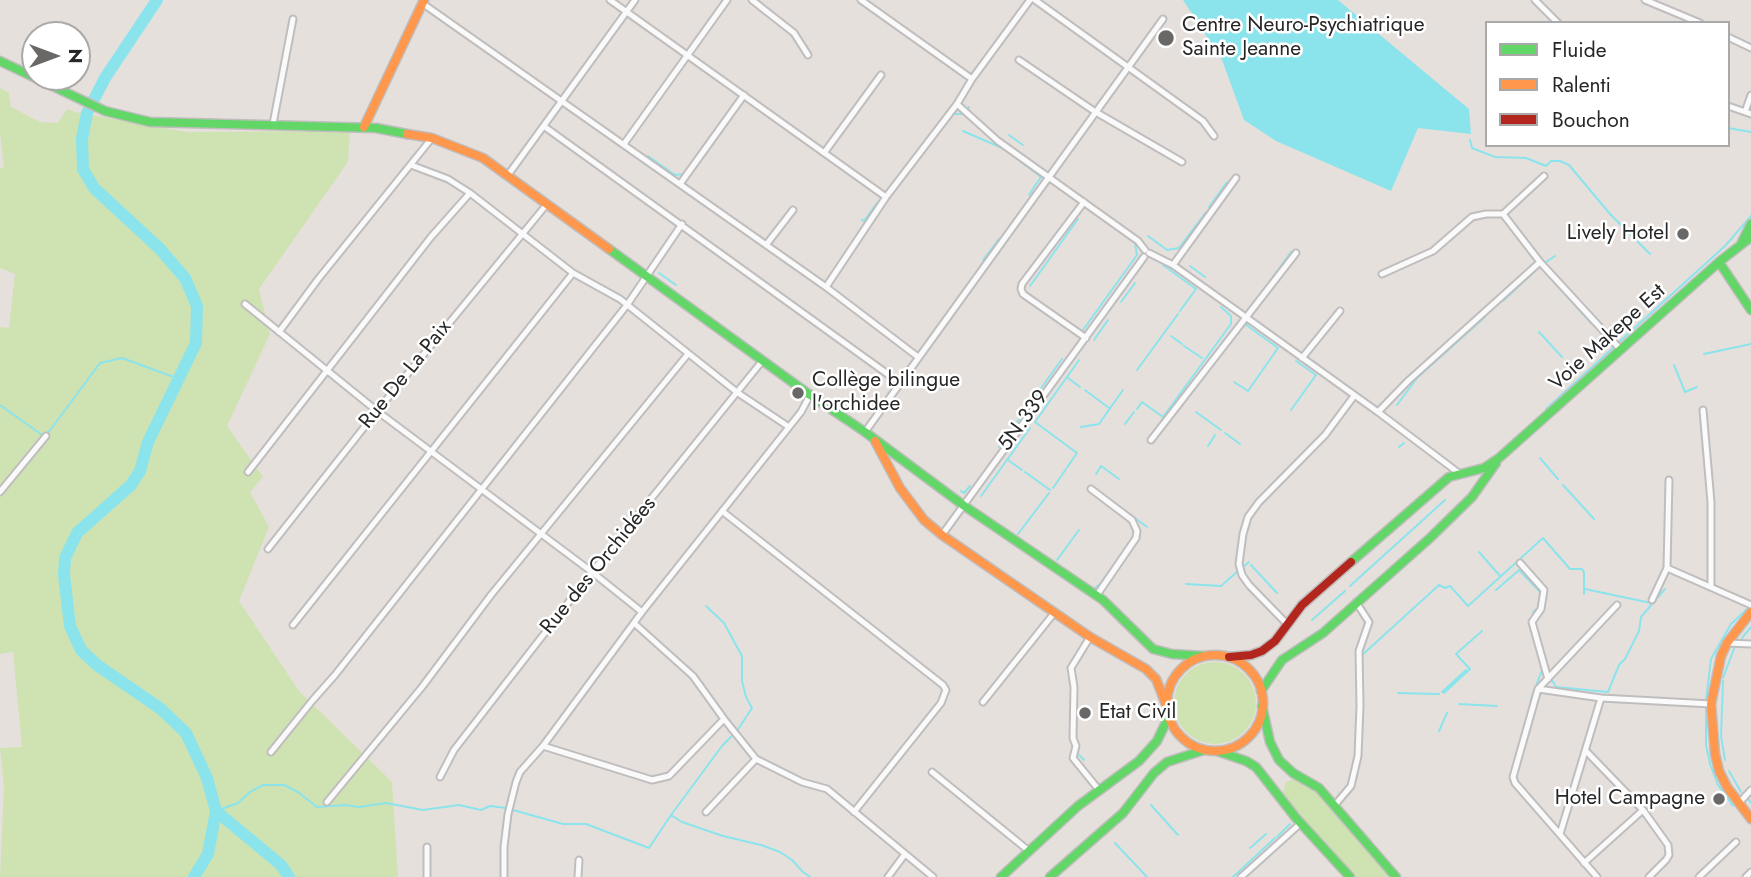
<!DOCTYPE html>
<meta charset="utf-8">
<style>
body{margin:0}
#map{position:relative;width:1751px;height:877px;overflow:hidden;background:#e6e0dc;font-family:Jost,sans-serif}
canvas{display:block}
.legend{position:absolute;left:1485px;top:21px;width:245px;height:126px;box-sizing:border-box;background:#fff;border:2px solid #a9a9a9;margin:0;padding:9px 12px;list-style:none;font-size:21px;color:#272727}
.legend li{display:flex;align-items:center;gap:14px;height:35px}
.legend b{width:35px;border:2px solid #a9a9a9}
.north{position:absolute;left:21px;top:21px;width:70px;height:70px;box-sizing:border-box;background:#fff;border:2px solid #a9a9a9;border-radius:50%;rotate:90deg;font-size:19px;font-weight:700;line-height:28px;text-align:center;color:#272727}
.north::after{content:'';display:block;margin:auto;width:24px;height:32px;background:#6a6866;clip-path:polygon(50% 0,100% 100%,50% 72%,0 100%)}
</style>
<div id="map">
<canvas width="1751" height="877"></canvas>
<ul class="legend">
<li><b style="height:9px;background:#63d668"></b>Fluide</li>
<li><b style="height:9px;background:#ff974d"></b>Ralenti</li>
<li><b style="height:9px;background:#b3261e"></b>Bouchon</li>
</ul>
<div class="north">N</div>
</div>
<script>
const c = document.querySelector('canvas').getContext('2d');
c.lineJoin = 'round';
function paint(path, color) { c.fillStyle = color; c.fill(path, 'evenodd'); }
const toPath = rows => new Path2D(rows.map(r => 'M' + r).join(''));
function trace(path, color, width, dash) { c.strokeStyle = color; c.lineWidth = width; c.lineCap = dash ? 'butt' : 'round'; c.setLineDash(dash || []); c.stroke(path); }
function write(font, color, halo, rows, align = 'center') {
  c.font = font + ' Jost,sans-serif'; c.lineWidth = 5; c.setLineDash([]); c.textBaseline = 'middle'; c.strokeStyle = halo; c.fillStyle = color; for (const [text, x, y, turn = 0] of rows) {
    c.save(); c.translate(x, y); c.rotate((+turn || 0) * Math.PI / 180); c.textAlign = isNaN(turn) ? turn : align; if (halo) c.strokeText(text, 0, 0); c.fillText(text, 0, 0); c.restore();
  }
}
const green = toPath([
 [0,88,9,93,11,107,40,122,58,123,67,109,75,112,186,132,350,131,348,162,259,289,270,334,227,426,263,477,250,492,269,527,239,601,299,691,392,782,398,877,0,877,4,788,0,748,22,747,13,652,0,654,0,327,9,328,15,274,0,268,0,168,4,167,0,134],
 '1174 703a41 41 0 1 1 82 0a41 41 0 1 1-82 0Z',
 [1293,779,1312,784,1396,877,1351,877,1282,799,1285,783]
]);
const water = toPath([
 [1183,0,1338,0,1469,109,1471,134,1418,128,1391,191,1276,141,1244,120,1222,60]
]);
const stream = toPath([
 [952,114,966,114,969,107],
 [1728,128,1751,132],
 [963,131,1002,148],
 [1009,135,1023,145],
 [1470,140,1472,148,1495,157,1526,158,1546,166,1551,161,1560,161,1569,165,1610,214,1650,254],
 [648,156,675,175,684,174,700,151],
 [1021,162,1041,177,1037,183],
 [1029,195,1036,184],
 [1209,207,1227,182],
 [862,220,864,221,877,203],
 [1148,236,1167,250,1179,248,1206,212],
 [983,260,999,239],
 [1546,262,1555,256],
 [1163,265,1196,289,1180,311],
 [1190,266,1205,277],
 [1545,272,1592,324],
 [659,273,676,285],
 [1030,286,1078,219],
 [1259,296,1291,252],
 [1503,301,1535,271],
 [1121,302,1135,283],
 [1083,330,1137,255,1135,243,1125,235],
 [1539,332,1562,357],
 [1171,336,1182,344],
 [1094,340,1108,320],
 [1619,342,1725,246,1751,216],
 [1184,346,1202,358],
 [1704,354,1751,344],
 [1674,365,1685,392,1697,387],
 [1137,370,1178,314],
 [1068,378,1080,387],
 [1234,382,1248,391,1278,348,1245,324],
 [1085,390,1109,408],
 [0,405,45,437],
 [1397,405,1417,378,1485,317],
 [1137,409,1142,402,1163,417,1231,324,1231,316,1221,307],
 [1546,409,1615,346],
 [1291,410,1316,375,1296,361],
 [1196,412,1221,430],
 [1125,424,1134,412],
 [1081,427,1099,424,1123,390],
 [48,433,100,363,122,358,179,379],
 [1225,433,1240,444],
 [1208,446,1215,435],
 [999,447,1062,359],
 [1399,447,1404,443],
 [1540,458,1558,479],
 [1008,460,1022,470],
 [1025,472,1050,490],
 [1096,474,1101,466,1119,479],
 [1563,485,1594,519],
 [1053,488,1077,453,1035,422,1079,360],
 [961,491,964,493,970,486],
 [981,496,1030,428],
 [1109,499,1147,527],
 [1018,534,1049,493],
 [1479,552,1500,576],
 [1057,560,1079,530],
 [1251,565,1277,593],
 [1243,567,1249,562],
 [1186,584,1221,586,1239,570],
 [1350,586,1445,500],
 [1095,588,1100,584,1126,548],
 [1585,589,1651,603],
 [1496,590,1519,570,1541,593],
 [706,606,724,623,742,656,742,681,746,697,752,708,737,731],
 [1533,612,1538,608],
 [1312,620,1345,591],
 [1742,638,1751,627],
 [1361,656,1439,585,1445,588,1450,586,1468,606,1543,538,1570,569,1582,569,1584,572,1584,594],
 [1550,677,1556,687,1608,692,1619,665,1625,659,1639,631,1641,617,1665,589],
 [1723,678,1735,646],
 [1723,681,1721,736,1725,760],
 [1442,692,1466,670],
 [1398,693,1439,694],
 [1444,693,1470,669,1456,654,1482,631],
 [1531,699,1542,670],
 [1706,700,1711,659,1731,624,1747,609],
 [1459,704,1497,706],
 [1706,707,1706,745,1710,764,1718,785,1733,806],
 [1439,731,1447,713],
 [1076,752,1084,760],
 [1729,771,1741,792],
 [1748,799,1751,803],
 [1151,805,1178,835],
 [216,811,238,803,250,792,263,785,284,785,298,792,317,807,345,805,359,807,386,803,423,810,459,805,481,810,490,806,506,808,563,824,586,824,649,848,671,815,682,822,723,836,761,845,780,852,792,860,803,872,810,877],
 [671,815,722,746,733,735],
 [1277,837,1290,824],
 [1115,843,1147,877],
 [1250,848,1266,834],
 [1233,877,1275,838]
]);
const river = toPath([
 [157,0,105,78,87,113,82,139,83,169,94,188,159,248,185,278,197,306,196,343,148,442,140,471,131,485,77,533,65,558,64,575,70,626,81,650,97,665,161,709,186,733,207,778,216,811,208,854,194,877],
 [216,811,281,865,289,877]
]);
const street = toPath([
 [610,0,886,197],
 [752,0,794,33,808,55],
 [861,0,972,79],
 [1035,0,1203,121,1214,136],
 [1535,0,1558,23],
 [1645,0,1700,23],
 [422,3,826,287,918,357],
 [1728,37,1751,48],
 [1019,60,1094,111,1182,162],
 [957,104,998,141,1138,241,1145,250],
 [1728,106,1751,114],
 [1745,112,1751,95],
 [273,124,293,19],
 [545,127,900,383],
 [624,144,727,0],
 [824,153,881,75],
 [411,165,448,179,470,193],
 [508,175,635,0],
 [680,184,744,95],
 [1084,202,1022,284,1021,289,1023,294,1086,338],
 [1503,214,1540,262],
 [766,245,793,210],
 [1149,253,1173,265,1378,412,1460,474],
 [1173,265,1236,178],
 [1382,274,1433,251,1472,217,1486,214,1503,214,1544,176],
 [826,287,886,197,957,104,972,79,1030,0],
 [245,304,377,411,592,572,642,612],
 [279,332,319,278,432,138],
 [1302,358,1340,311],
 [1703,410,1711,502,1711,587],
 [1378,412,1408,381,1540,262,1621,350],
 [865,432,1163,19],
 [1151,440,1296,253],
 [248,472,431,237,470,193,573,273,620,299,738,393,789,427],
 [1669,480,1667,568,1751,605],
 [1091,489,1132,520,1137,531,1136,538,1097,595],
 [0,492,46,436],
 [722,511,943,685,946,690,941,703,854,812],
 [942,535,1144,257],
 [268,549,377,411,547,204],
 [1520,563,1544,590,1541,609,1532,622,1548,679],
 [1652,600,1667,568],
 [634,623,693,676,724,719,756,759,802,782,827,789,933,877],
 [1287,624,1249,585,1242,575,1239,564,1243,534,1248,517,1259,502,1325,435,1354,396],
 [293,625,573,273],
 [1090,637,1071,668,1074,687,1073,738,1076,746,1073,758,1099,790],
 [1727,643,1751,644],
 [1538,689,1601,698,1711,704],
 [983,702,1055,612],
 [543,746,652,780,669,776,724,719],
 [1586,751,1643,810,1668,845,1669,855,1666,860,1649,877],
 [271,752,312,701,335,675,627,305,682,224],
 [932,772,1029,851],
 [440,777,454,750,592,572,763,360],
 [327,802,422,687,491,595,688,354],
 [1739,803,1751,790],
 [1334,806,1351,786,1358,756,1360,706,1359,651,1369,622,1356,602],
 [706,812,756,759],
 [1560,834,1601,698],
 [427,847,427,877],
 [1584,863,1643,810],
 [504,877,504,847,508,814,516,782,520,772,543,746,642,612,801,412,810,395],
 [578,877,579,860],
 [888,877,905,854],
 [1241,877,1301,823],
 [1597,877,1515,783,1513,777,1538,689,1617,605],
 [1699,877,1736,842],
 [1746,877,1751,872]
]);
const fast = toPath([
 [0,61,105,111,150,122,376,128,407,134],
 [1742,242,1751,224],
 [609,249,810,395,865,432,963,505,1103,600,1153,649,1172,654,1203,656],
 [1719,262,1751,310],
 [1351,562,1449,477,1484,468,1499,458,1719,262,1751,237],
 [1261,691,1282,660,1323,633,1430,538,1472,497,1496,463],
 [1262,706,1270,742,1279,760,1293,773,1319,788,1396,877],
 [1217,751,1246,761,1256,767,1296,818,1350,877],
 [1001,877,1078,806,1139,761,1157,741,1169,716],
 [1050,877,1123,813,1154,773,1167,762,1204,750]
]);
const slow = toPath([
 [364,127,424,0],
 [407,134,432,138,483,158,609,249],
 [875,441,900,488,924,520,942,535,1090,637,1146,669,1156,679,1167,707],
 [1751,612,1727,643,1721,656,1711,704,1715,754,1719,771,1727,787,1751,819],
 '1167 703a48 48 0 1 1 96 0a48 48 0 1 1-96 0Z'
]);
const jam = toPath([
 [1229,657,1251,655,1262,651,1275,641,1302,605,1351,562]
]);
const markers = [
 [1166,38,9,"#6a6866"],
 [1683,234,7,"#6a6866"],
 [798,393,7,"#6a6866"],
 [1085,713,7,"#6a6866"],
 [1719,799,7,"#6a6866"]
];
const poiNames = [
 ["Centre Neuro-Psychiatrique",1182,26],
 ["Sainte Jeanne",1182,50],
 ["Lively Hotel",1669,234,"right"],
 ["Collège bilingue",812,381],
 ["l'orchidee",812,405],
 ["Etat Civil",1099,713],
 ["Hotel Campagne",1705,799,"right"]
];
const streetNames = [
 ["Voie Makepe Est",1608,338,-42],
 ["Rue De La Paix",406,375,-51],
 ["5N.339",1024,421,-54],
 ["Rue des Orchidées",599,566,-51]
];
paint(green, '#cfe2b2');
paint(water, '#8be4ec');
trace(stream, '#8be4ec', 2);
trace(river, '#8be4ec', 12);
trace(street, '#bfbdbe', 9);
trace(fast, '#bfbdbe', 11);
trace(slow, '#bfbdbe', 11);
trace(jam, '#bfbdbe', 11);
trace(street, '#fbfafa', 5);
trace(fast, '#63d668', 8);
trace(slow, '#ff974d', 8);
trace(jam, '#b3261e', 8);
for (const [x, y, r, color] of markers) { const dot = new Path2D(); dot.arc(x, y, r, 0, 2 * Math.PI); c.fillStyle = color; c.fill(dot); trace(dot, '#fff', 2.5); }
write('21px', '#272727', '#fff', poiNames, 'left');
write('21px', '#272727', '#fff', streetNames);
</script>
